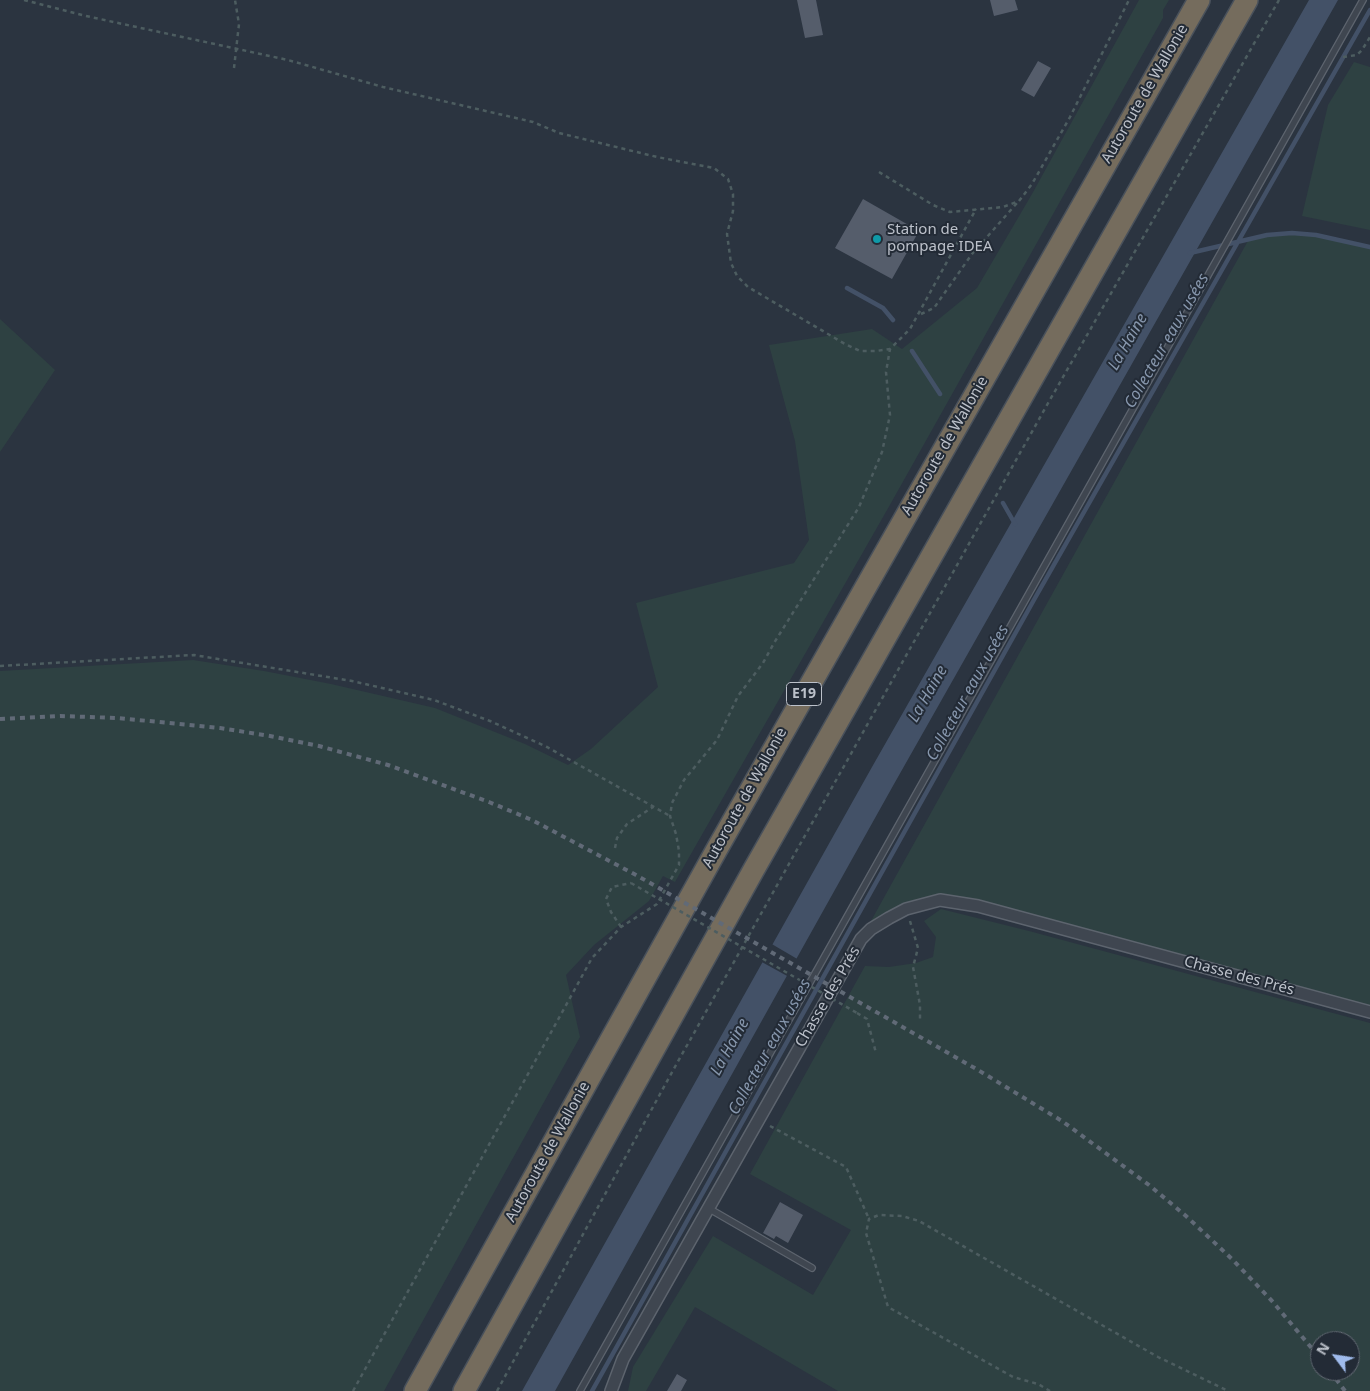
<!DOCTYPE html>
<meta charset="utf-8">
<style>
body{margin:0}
#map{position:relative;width:1370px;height:1391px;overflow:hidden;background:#2b3440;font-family:"Noto Sans",sans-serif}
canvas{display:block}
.north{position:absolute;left:1310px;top:1331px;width:50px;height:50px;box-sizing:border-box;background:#232b36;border:1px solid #606771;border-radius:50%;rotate:301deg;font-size:14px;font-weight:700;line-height:20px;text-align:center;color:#bcc1ca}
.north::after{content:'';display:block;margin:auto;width:18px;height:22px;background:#9fbbec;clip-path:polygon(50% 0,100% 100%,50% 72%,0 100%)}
</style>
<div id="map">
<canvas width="1370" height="1391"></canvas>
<div class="north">N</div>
</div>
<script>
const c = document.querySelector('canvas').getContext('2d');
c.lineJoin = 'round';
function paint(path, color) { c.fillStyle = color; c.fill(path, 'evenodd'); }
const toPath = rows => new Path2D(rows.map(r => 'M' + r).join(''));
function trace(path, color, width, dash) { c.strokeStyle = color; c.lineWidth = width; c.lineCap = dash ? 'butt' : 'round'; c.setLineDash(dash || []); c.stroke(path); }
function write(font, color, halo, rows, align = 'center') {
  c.font = font + ' "Noto Sans",sans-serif'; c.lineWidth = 4; c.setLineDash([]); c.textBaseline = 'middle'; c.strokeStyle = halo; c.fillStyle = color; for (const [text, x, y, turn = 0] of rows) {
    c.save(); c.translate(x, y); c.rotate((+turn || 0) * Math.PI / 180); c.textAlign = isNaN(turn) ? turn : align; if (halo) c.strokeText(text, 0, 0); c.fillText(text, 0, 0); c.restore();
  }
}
const green = toPath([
 [1139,0,1169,0,1163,10,1163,18,891,503,675,882,663,876,649,901,594,945,566,975,580,1037,384,1391,0,1391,0,671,193,660,264,671,331,684,435,708,525,744,568,765,591,749,658,687,636,603,794,563,809,540,795,441,769,345,872,329,902,349,977,288,1032,194],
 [1354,62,1370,67,1370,230,1302,216,1328,105],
 [1292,233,1316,235,1370,247,1370,1012,941,900,906,909,861,939,1249,239,1267,235],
 [0,319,55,370,0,452],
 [941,909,1029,931,1370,1023,1370,1391,838,1391,695,1307,646,1391,628,1391,633,1367,713,1236,813,1295,851,1230,750,1174,865,966,889,967,916,963,933,957,936,937,924,921],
 [1320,1341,1350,1341,1350,1371,1320,1371]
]);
const water = toPath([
 [1309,0,1338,0,894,784,555,1391,522,1391,872,767]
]);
const pier = toPath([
 [770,943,799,960,789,977,760,961]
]);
const stream = toPath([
 [1190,253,1267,235,1292,233,1316,235,1370,247],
 [847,288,883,308,893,320],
 [912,351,940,394],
 [1003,503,1015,524],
 [592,1391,1035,598,1370,10]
]);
const building = toPath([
 [797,0,816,0,823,35,805,38],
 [990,0,1015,0,1018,10,994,16],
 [1038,61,1051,68,1034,97,1021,90],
 [863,199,919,231,892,279,835,248],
 [780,1202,803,1215,788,1243,776,1236,774,1239,763,1233],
 [677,1374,687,1380,681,1391,667,1391]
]);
const path = toPath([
 [24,0,86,16,288,60,383,87,533,122,559,133,657,157,714,168,728,179,733,194,733,211,727,234,731,263,737,276,748,287,845,344,860,351,876,351,890,349],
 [1343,57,1357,55,1362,50,1370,37],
 [234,68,239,24,235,0],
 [879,172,933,205,950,212,1003,207,1019,201,1032,184,1070,117,1129,0],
 [921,314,934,308,972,254,1017,203],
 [0,666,194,655,352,681,434,700,490,721,547,747,670,816],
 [615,848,617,838,627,824,653,807],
 [910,921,918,948,913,967,920,1005,920,1019],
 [621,927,611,912,606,899,612,887,631,883],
 [857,1013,867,1019,876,1053],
 [770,1126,846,1167,869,1219],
 [353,1391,592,958,621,927,657,904,679,865,679,851,676,834,670,816,672,803,684,780,717,740,738,696,763,663,774,643,859,507,882,452,890,415,886,372,890,349,910,329,976,209],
 [497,1391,676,1065,1047,405,1279,0],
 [1050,1391,1038,1384,1013,1377,888,1307,866,1233,869,1219,879,1215,902,1216,919,1221,1158,1357,1228,1391]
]);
const service = toPath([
 [708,1208,812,1268],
 [580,1391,1363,0]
]);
const minor = toPath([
 [611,1391,623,1359,861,939,871,929,889,918,906,909,940,900,978,906,1370,1012]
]);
const motorway = toPath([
 [415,1391,717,849,1199,0],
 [464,1391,753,871,1247,0]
]);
const rail = toPath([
 [0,719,60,716,118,718,220,728,270,736,319,746,388,765,489,802,532,820,636,875,978,1070,1062,1121,1149,1185,1186,1216,1232,1259,1272,1301,1320,1358],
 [1330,1371,1345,1391]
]);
const pathBridge = toPath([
 [631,883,857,1013]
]);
const markers = [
 [877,239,5,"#0f9aa8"]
];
const shields = [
 [804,694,35]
];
const shieldNames = [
 ["E19",804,694]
];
const streetNames = [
 ["Autoroute de Wallonie",1145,94,-60],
 ["Autoroute de Wallonie",945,446,-60],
 ["Autoroute de Wallonie",745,798,-61],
 ["Chasse des Prés",1239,976,15],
 ["Chasse des Prés",828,997,-60],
 ["Autoroute de Wallonie",548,1152,-61]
];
const poiNames = [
 ["Station de",887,230],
 ["pompage IDEA",887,247]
];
const waterNames = [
 ["Collecteur eaux usées",1167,341,-60],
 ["La Haine",1128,342,-60],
 ["Collecteur eaux usées",968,693,-61],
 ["La Haine",928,694,-60],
 ["La Haine",730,1047,-61],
 ["Collecteur eaux usées",770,1047,-61]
];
paint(green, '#2e4142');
paint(water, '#435167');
paint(pier, '#2b3440');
trace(stream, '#435167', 4.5);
paint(building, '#555d6b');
trace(service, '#5d646e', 8);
trace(minor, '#5d646e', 14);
trace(motorway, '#49515b', 24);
trace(path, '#4d5d60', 2.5, [4, 4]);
trace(service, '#3f4650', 5.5);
trace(minor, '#3f4650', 11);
trace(motorway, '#756c5d', 21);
trace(rail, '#616a77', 4, [5, 5]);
trace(pathBridge, '#4d5d60', 2.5, [4, 4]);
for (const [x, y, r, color] of markers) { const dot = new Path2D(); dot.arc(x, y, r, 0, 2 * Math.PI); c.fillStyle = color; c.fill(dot); trace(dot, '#232b36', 2); }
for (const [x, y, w] of shields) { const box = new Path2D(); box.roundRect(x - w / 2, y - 11.5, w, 23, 4); c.fillStyle = '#232b36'; c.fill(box); trace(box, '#bcc1ca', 1); }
write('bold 14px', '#bcc1ca', null, shieldNames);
write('15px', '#bcc1ca', '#232b36', streetNames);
write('15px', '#bcc1ca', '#232b36', poiNames, 'left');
write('italic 16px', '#8797ad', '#232b36', waterNames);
</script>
